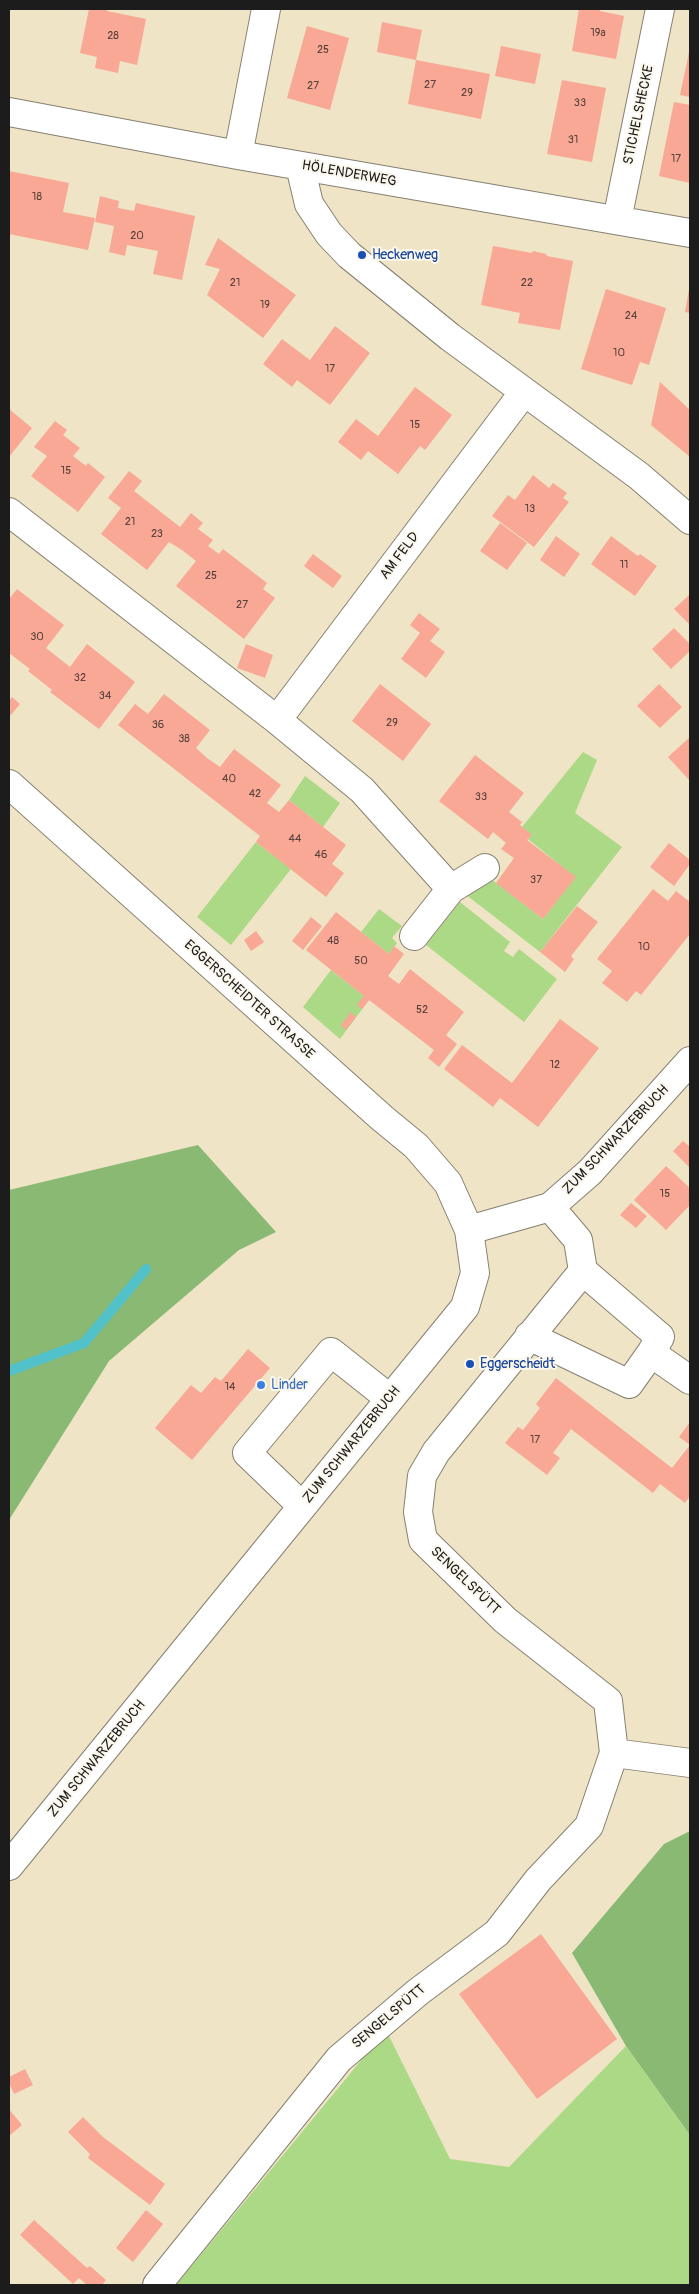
<!DOCTYPE html>
<meta charset="utf-8">
<style>
body{margin:0}
#map{position:relative;width:699px;height:2294px;overflow:hidden;background:#efe4c6;font-family:Pangolin,sans-serif}
canvas{display:block}
.frame{position:absolute;inset:0;border:10px solid #1c1c1c;pointer-events:none}
</style>
<div id="map">
<canvas width="699" height="2294"></canvas>
<div class="frame"></div>
</div>
<script>
const c = document.querySelector('canvas').getContext('2d');
c.lineJoin = 'round';
function paint(path, color) { c.fillStyle = color; c.fill(path, 'evenodd'); }
const toPath = rows => new Path2D(rows.map(r => 'M' + r).join(''));
function trace(path, color, width, dash) { c.strokeStyle = color; c.lineWidth = width; c.lineCap = dash ? 'butt' : 'round'; c.setLineDash(dash || []); c.stroke(path); }
function write(font, color, halo, rows, align = 'center') {
  c.font = font + ' Pangolin,sans-serif'; c.lineWidth = 4; c.setLineDash([]); c.textBaseline = 'middle'; c.strokeStyle = halo; c.fillStyle = color; for (const [text, x, y, turn = 0] of rows) {
    c.save(); c.translate(x, y); c.rotate((+turn || 0) * Math.PI / 180); c.textAlign = isNaN(turn) ? turn : align; if (halo) c.strokeText(text, 0, 0); c.fillText(text, 0, 0); c.restore();
  }
}
const green = toPath([
 [583,752,597,760,575,813,622,847,540,952,465,894,482,872,543,919,575,877,528,839,531,835,522,827],
 [305,776,340,803,323,827,289,800],
 [256,842,291,869,231,945,197,917],
 [460,902,510,942,504,951,513,957,519,949,557,979,524,1022,426,945],
 [379,909,402,926,392,938,397,943,389,954,361,932],
 [331,970,369,1000,340,1039,303,1007],
 [386,2030,450,2159,509,2167,626,2046,690,2135,690,2285,176,2285]
]);
const forest = toPath([
 [198,1145,276,1232,239,1250,109,1361,9,1520,9,1190],
 [690,1831,690,2135,626,2046,572,1953,664,1844]
]);
const stream = toPath([
 [9,1371,84,1343,146,1269]
]);
const building = toPath([
 [89,9,107,9,107,11,146,19,137,65,120,61,118,73,95,68,97,57,80,53],
 [579,9,600,9,600,11,624,16,616,59,572,51],
 [382,22,422,30,416,60,377,52],
 [307,26,349,38,330,110,287,98],
 [501,46,541,54,535,84,495,76],
 [689,52,690,52,690,97,680,95],
 [416,60,490,74,481,119,408,104],
 [562,80,606,88,592,162,547,154],
 [674,102,690,105,690,183,659,176],
 [9,171,69,183,63,212,95,218,88,250,9,234],
 [100,196,119,201,118,208,134,211,136,203,195,216,182,280,153,274,158,251,127,245,125,256,109,252,114,226,95,222],
 [218,238,296,295,263,338,207,295,220,269,205,265],
 [493,246,532,253,533,251,546,254,547,256,573,261,560,330,518,323,520,313,481,305],
 [606,289,666,308,649,365,640,362,632,385,581,369],
 [689,289,690,289,690,313,685,312],
 [335,326,370,353,330,405,297,380,292,387,263,364,282,339,310,360],
 [660,382,690,410,690,457,651,425],
 [415,387,452,415,425,450,420,446,398,474,368,451,361,460,338,442,356,419,378,436],
 [9,409,32,428,9,457],
 [55,421,67,430,63,435,80,448,73,456,86,466,88,463,105,477,78,512,31,476,47,456,34,447],
 [129,471,142,481,134,491,180,527,191,513,203,523,198,529,213,540,208,546,219,554,223,549,267,583,263,589,275,598,244,639,176,586,196,561,182,550,169,542,147,570,101,534,121,508,108,498],
 [533,475,549,488,553,483,567,493,563,498,569,502,534,547,492,516,508,495,515,500],
 [500,523,527,543,507,570,480,551],
 [556,536,580,554,564,577,540,560],
 [611,536,638,556,640,554,657,566,635,596,591,564],
 [313,554,342,576,333,588,304,566],
 [17,589,64,625,46,648,70,667,87,644,135,682,99,729,50,692,52,690,28,671,30,669,9,653,9,599],
 [690,594,690,625,674,609],
 [419,613,440,629,430,641,445,652,426,678,401,659,420,633,410,625],
 [674,628,690,644,690,651,671,669,652,649],
 [246,644,273,655,265,678,237,668],
 [380,684,431,724,403,761,352,721],
 [659,684,682,707,660,728,637,706],
 [164,694,210,730,196,748,207,758,220,767,234,749,281,785,267,803,279,812,289,800,346,845,332,864,344,873,326,897,256,842,260,836,118,725,135,704,148,714],
 [12,697,20,704,11,715,9,713,9,701],
 [690,737,690,781,668,757],
 [475,755,524,793,509,812,522,822,520,825,532,835,527,840,576,877,543,919,496,883,514,858,501,849,506,843,493,832,488,839,439,801],
 [669,843,690,860,690,864,674,886,650,867],
 [653,889,668,901,676,891,690,902,690,934,641,995,636,991,627,1002,602,983,612,971,597,959],
 [577,906,598,922,571,956,574,959,565,972,540,952],
 [336,912,389,954,394,946,404,954,388,976,399,984,410,969,464,1012,446,1035,457,1044,439,1067,428,1058,434,1050,369,1000,362,1009,357,1005,364,996,306,950],
 [311,917,322,926,303,950,292,941],
 [256,931,264,942,251,951,244,940],
 [351,1012,356,1017,346,1030,341,1025],
 [560,1019,599,1048,538,1127,500,1098,493,1107,444,1069,462,1045,512,1083],
 [683,1141,690,1147,690,1168,673,1151],
 [666,1166,690,1188,690,1205,666,1230,634,1200],
 [631,1203,647,1216,636,1228,620,1215],
 [248,1349,270,1368,192,1460,155,1428,191,1385,201,1393,215,1377,221,1381],
 [556,1378,672,1468,690,1445,679,1437,690,1422,690,1496,685,1503,660,1484,653,1493,571,1429,553,1453,560,1458,547,1475,505,1443,518,1427,523,1430,540,1408,536,1404],
 [541,1934,617,2039,537,2099,459,1994],
 [25,2069,33,2085,14,2094,9,2083,9,2077],
 [9,2109,22,2125,9,2136],
 [83,2117,103,2137,165,2184,150,2205,88,2158,90,2154,68,2132],
 [146,2210,163,2224,133,2262,116,2248],
 [34,2220,87,2268,90,2266,106,2280,102,2285,87,2285,79,2278,73,2284,20,2235]
]);
const minor = toPath([
 [9,112,238,155,690,233],
 [238,155,266,9],
 [300,166,309,204,329,234,349,255,450,337,639,476,690,520],
 [617,220,660,9],
 [9,512,277,720,362,790,451,889],
 [277,720,524,392],
 [9,784,382,1118,416,1146,448,1183,469,1230,475,1273,465,1307,9,1866],
 [414,936,451,889,485,868],
 [550,1207,578,1240,583,1271,660,1337,651,1353,690,1380],
 [469,1230,550,1207,590,1172,690,1061],
 [529,1336,629,1384,651,1353],
 [302,1506,247,1453,331,1352,389,1398],
 [614,1753,690,1763],
 [157,2285,339,2059,418,1992,497,1933,538,1880,589,1826,614,1753,608,1701,505,1620,423,1540,418,1512,422,1476,436,1452,583,1271]
]);
const markers = [
 [362,255,5,"#1a4fb4"],
 [470,1364,5,"#1a4fb4"],
 [261,1385,5,"#3f7fe0"]
];
const numberNames = [
 ["19a",598,33],
 ["28",113,36],
 ["25",323,50],
 ["27",430,85],
 ["27",313,86],
 ["29",467,93],
 ["33",580,103],
 ["31",573,140],
 ["17",676,159],
 ["18",37,197],
 ["20",137,236],
 ["21",235,283],
 ["22",527,283],
 ["19",265,305],
 ["24",631,316],
 ["10",619,353],
 ["17",330,369],
 ["15",415,425],
 ["15",66,471],
 ["13",530,509],
 ["21",130,522],
 ["23",157,534],
 ["11",624,565],
 ["25",211,576],
 ["27",242,605],
 ["30",37,637],
 ["32",80,678],
 ["34",105,696],
 ["29",392,723],
 ["36",158,725],
 ["38",184,739],
 ["40",229,779],
 ["42",255,794],
 ["33",481,797],
 ["44",295,839],
 ["46",321,855],
 ["37",536,880],
 ["48",333,941],
 ["10",644,947],
 ["50",361,961],
 ["52",422,1010],
 ["12",555,1065],
 ["15",665,1194],
 ["14",230,1387],
 ["17",535,1440]
];
const streetNames = [
 ["STICHELSHECKE",639,115,-78],
 ["HÖLENDERWEG",349,174,10],
 ["AM FELD",400,556,-53],
 ["EGGERSCHEIDTER STRASSE",249,1000,42],
 ["ZUM SCHWARZEBRUCH",616,1140,-46],
 ["ZUM SCHWARZEBRUCH",352,1445,-51],
 ["SENGELSPÜTT",465,1581,44],
 ["ZUM SCHWARZEBRUCH",97,1759,-51],
 ["SENGELSPÜTT",389,2017,-40]
];
const transitNames = [
 ["Heckenweg",372,255],
 ["Eggerscheidt",480,1364]
];
const shopNames = [
 ["Linder",271,1385]
];
paint(green, '#acd986');
paint(forest, '#89b973');
trace(stream, '#53c1ca', 10);
paint(building, '#f8a894');
trace(minor, '#868071', 30);
trace(minor, '#fff', 28);
for (const [x, y, r, color] of markers) { const dot = new Path2D(); dot.arc(x, y, r, 0, 2 * Math.PI); c.fillStyle = color; c.fill(dot); trace(dot, '#fbf7ec', 2); }
write('11px', '#533f3a', null, numberNames);
write('14px', '#1c1c1c', '#fbf7ec', streetNames);
write('14px', '#164399', '#fbf7ec', transitNames, 'left');
write('14px', '#366cbe', '#fbf7ec', shopNames, 'left');
</script>
